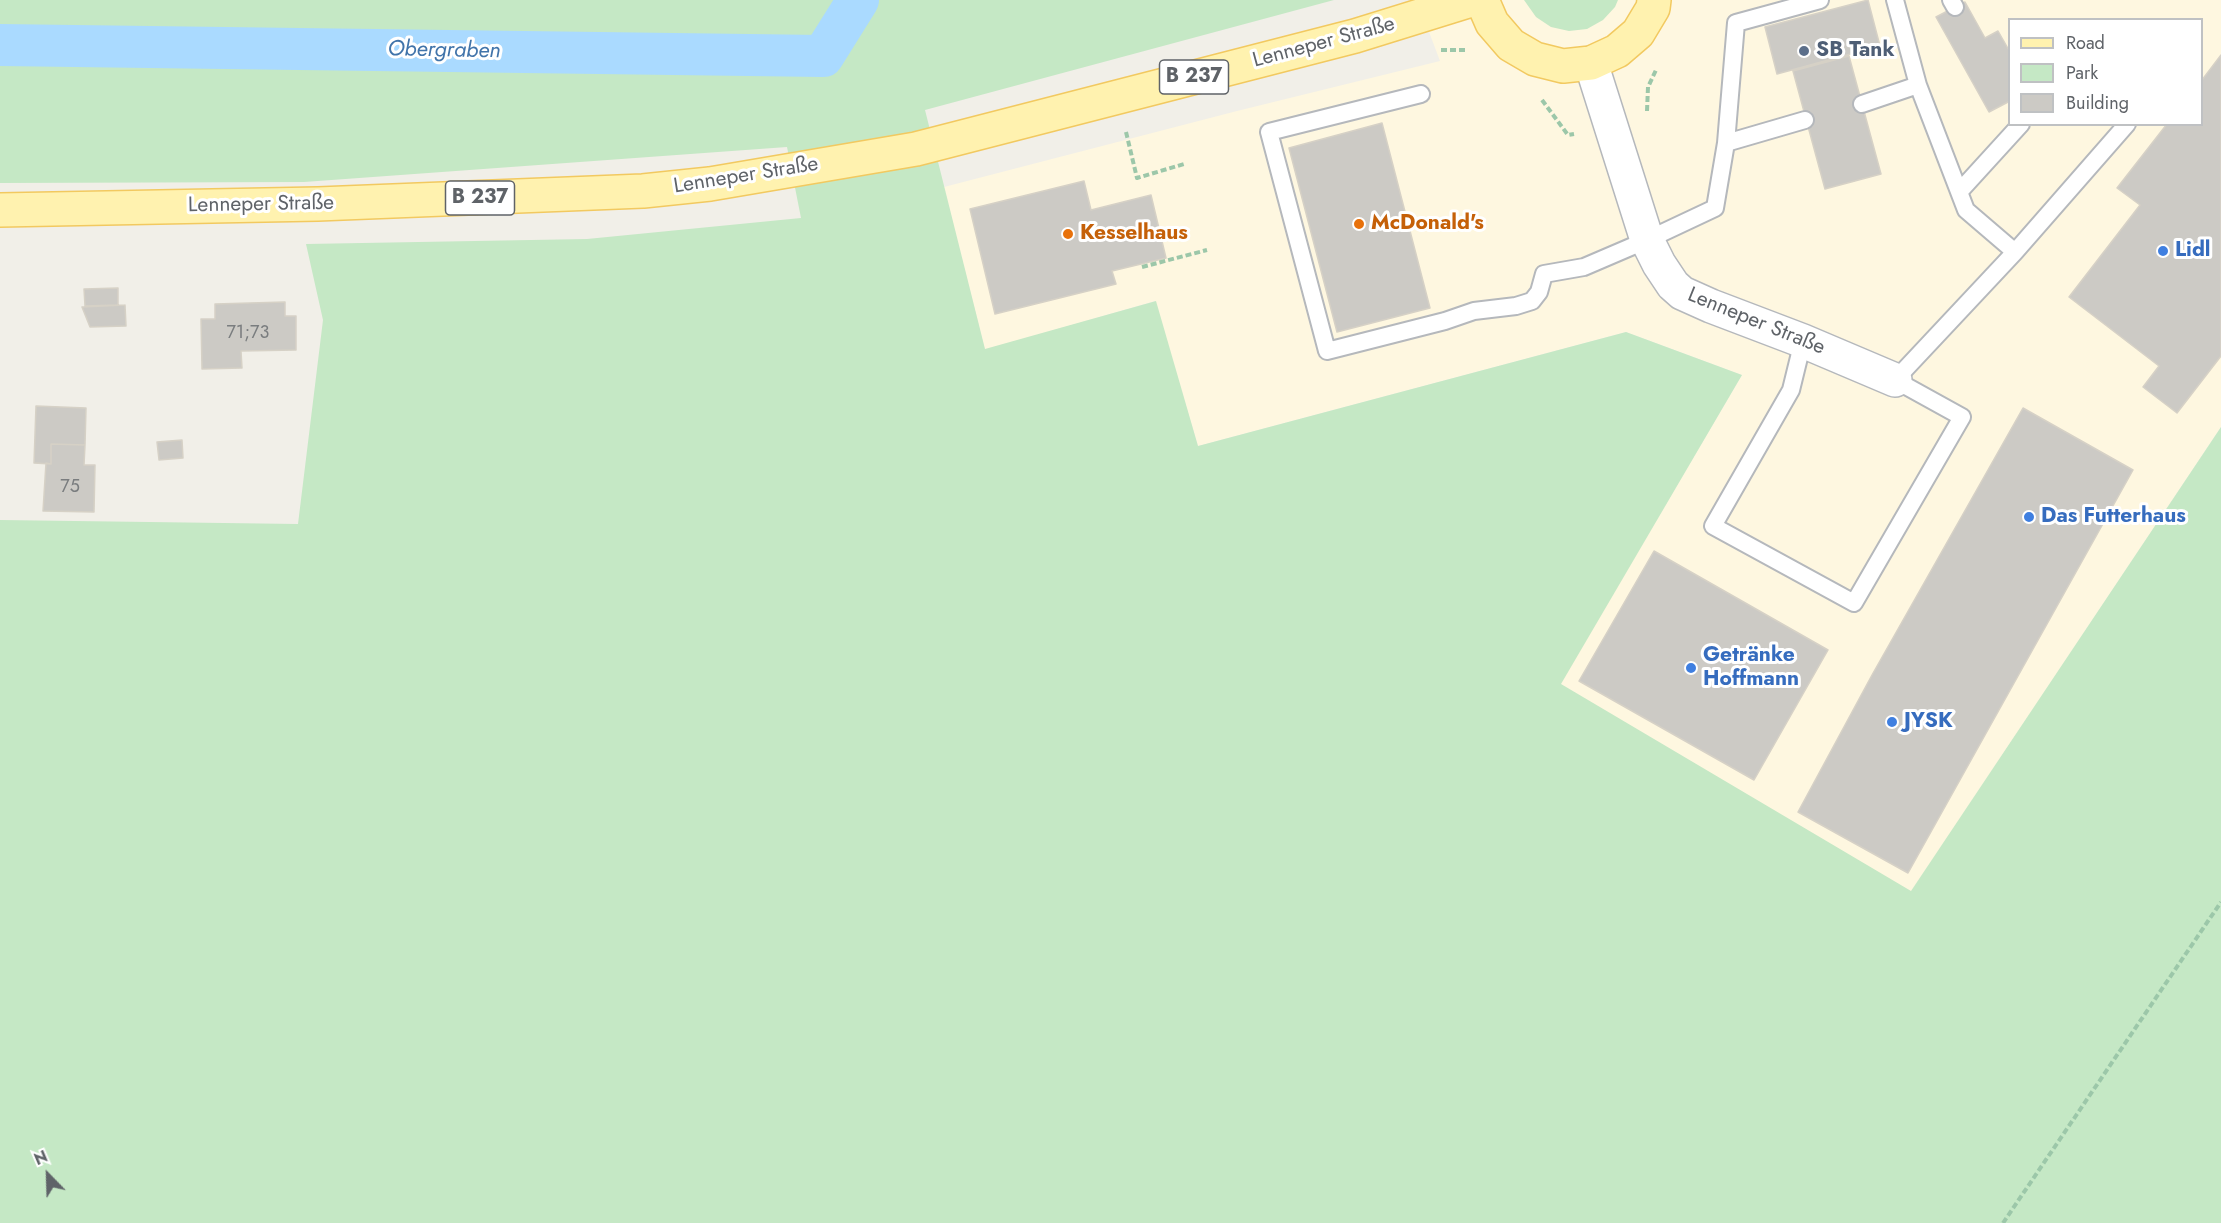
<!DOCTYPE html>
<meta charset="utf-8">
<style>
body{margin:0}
#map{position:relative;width:2221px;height:1223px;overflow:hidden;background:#f1efe8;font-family:Jost,sans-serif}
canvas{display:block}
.legend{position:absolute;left:2008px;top:18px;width:195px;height:108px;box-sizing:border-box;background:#fff;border:2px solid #bfc1c3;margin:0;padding:8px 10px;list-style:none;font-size:18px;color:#5f6368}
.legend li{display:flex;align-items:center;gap:12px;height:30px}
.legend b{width:30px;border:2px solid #bfc1c3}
.north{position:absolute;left:18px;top:1145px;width:60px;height:60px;-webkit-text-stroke:4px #fff;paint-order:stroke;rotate:337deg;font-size:16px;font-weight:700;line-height:24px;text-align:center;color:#5f6368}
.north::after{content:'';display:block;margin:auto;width:21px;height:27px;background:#5f6368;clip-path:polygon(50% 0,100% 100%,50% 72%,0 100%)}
</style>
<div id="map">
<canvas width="2221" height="1223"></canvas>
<ul class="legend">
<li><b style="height:8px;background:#fff2af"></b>Road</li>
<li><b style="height:16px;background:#c5e8c5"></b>Park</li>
<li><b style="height:16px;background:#cccac5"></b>Building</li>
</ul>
<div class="north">N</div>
</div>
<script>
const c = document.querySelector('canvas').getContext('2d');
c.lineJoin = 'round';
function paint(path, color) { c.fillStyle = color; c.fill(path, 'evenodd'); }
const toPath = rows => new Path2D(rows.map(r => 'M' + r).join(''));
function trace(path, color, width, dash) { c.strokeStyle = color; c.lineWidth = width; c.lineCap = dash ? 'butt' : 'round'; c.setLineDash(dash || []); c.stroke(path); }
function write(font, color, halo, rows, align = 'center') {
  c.font = font + ' Jost,sans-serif'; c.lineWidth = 6; c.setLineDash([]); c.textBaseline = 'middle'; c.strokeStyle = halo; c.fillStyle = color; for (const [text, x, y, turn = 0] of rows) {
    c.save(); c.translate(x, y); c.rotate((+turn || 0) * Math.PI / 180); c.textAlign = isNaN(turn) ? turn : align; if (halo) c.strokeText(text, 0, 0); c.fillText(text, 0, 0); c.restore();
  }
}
const commercial = toPath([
 [1417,0,2221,0,2221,427,1911,892,1560,684,1742,375,1626,332,1198,446,1155,301,985,350,944,187,1237,111,1440,61],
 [2010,20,2202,20,2202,124,2010,124]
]);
const green = toPath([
 [0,0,1334,0,925,110,985,349,1156,301,1198,446,1626,332,1742,375,1561,684,1911,891,2221,427,2221,1223,0,1223,0,520,298,524,323,320,306,244,587,239,801,218,787,147,304,182,0,183],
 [1524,0,1618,0,1615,7,1603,20,1587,29,1569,31,1551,27,1536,17]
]);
const canal = toPath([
 [0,45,823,56,858,0]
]);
const building = toPath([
 [1868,0,1880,46,1777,74,1765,27,1868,0],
 [1965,2,1985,38,1998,31,2010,52,2010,101,1989,112,1936,17,1965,2],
 [2221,55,2221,356,2177,413,2143,387,2159,366,2069,297,2140,205,2117,188,2167,124,2202,124,2202,80,2221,55],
 [1849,56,1881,174,1825,189,1793,71,1849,56],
 [1382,123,1430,308,1337,332,1289,148,1382,123],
 [1084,181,1091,210,1151,195,1166,258,1112,271,1116,284,995,314,970,209,1084,181],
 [118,288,118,305,85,306,84,289,118,288],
 [285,302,285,316,296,316,296,350,241,351,242,368,202,369,201,319,215,319,215,304,285,302],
 [125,305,126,326,90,327,82,307,125,305],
 [36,406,86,408,85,445,51,444,51,464,34,463,36,406],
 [2023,408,2133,470,1908,873,1798,812,1872,675,2023,408],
 [182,440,183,458,159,460,157,442,182,440],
 [51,444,85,445,84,465,95,465,94,512,43,511,46,463,51,464,51,444],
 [1654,551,1828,650,1754,780,1579,681,1654,551]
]);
const path = toPath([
 [1441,50,1467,50],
 [1542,100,1568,135,1574,134],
 [1647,111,1648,87,1656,70],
 [1126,132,1137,178,1184,164],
 [1142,267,1207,250],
 [2003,1223,2221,902]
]);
const lane = toPath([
 [1895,0,1918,85],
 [1951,0,1955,7],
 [1421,94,1269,132,1327,351,1445,321,1474,311,1516,306,1532,301,1539,292,1544,274,1584,267,1647,240,1715,208,1726,143,1805,120],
 [1726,143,1736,23,1820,0],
 [1959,192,2021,124],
 [2015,252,2127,124],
 [1803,341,1791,390,1713,526,1854,603,1962,417,1895,380,2015,252,1966,210,1918,85,1862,104]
]);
const street = toPath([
 [1591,63,1647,240,1659,264,1673,285,1682,293,1711,306,1803,341,1895,380]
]);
const primary = toPath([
 [1482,0,1492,23,1511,45,1535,59,1563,66,1591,63,1617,51,1638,33,1653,8,1654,0],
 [0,210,318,204,643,191,710,184,916,149,1355,36,1471,0]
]);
const markers = [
 [1804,51,6,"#5c6f8a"],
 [1359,224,6,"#e8710a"],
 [1068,234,6,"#e8710a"],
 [2163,251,6,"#3f7fe0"],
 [2029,517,6,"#3f7fe0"],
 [1691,668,6,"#3f7fe0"],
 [1892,722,6,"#3f7fe0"]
];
const numberNames = [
 ["71;73",248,334],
 ["75",70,488]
];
const shields = [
 [1194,77,69],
 [480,198,69]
];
const shieldNames = [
 ["B 237",1194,77],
 ["B 237",480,198]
];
const streetNames = [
 ["Lenneper Straße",1324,43,-15],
 ["Lenneper Straße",746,176,-9],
 ["Lenneper Straße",261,205,-1],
 ["Lenneper Straße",1756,322,22]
];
const serviceNames = [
 ["SB Tank",1816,51]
];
const foodNames = [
 ["McDonald's",1371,224],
 ["Kesselhaus",1080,234]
];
const shopNames = [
 ["Lidl",2175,251],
 ["Das Futterhaus",2041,517],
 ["Getränke",1703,656],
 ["Hoffmann",1703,680],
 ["JYSK",1904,722]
];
const waterNames = [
 ["Obergraben",444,51,1]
];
paint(commercial, '#fef7e0');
paint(green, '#c5e8c5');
trace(canal, '#aadaff', 42);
paint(building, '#cccac5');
trace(building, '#d6d1c6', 1.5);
trace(lane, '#b5b8bc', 20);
trace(street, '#b5b8bc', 36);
trace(primary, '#f2c960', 36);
trace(path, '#9cc7a9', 4, [6, 3]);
trace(lane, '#fff', 16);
trace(street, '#fff', 33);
trace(primary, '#fff2af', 33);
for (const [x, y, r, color] of markers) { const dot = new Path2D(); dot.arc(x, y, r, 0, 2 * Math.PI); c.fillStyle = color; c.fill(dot); trace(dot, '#fff', 2); }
write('18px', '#7a7d7f', null, numberNames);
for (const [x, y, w] of shields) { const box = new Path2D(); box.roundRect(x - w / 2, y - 17, w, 34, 4.5); c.fillStyle = '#fff'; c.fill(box); trace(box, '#5f6368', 1.5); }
write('bold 20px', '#5f6368', null, shieldNames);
write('21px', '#5f6368', '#fff', streetNames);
write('bold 21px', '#4e5e75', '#fff', serviceNames, 'left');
write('bold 21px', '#c56008', '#fff', foodNames, 'left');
write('bold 21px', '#366cbe', '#fff', shopNames, 'left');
write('italic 22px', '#4174aa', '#fff', waterNames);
</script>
